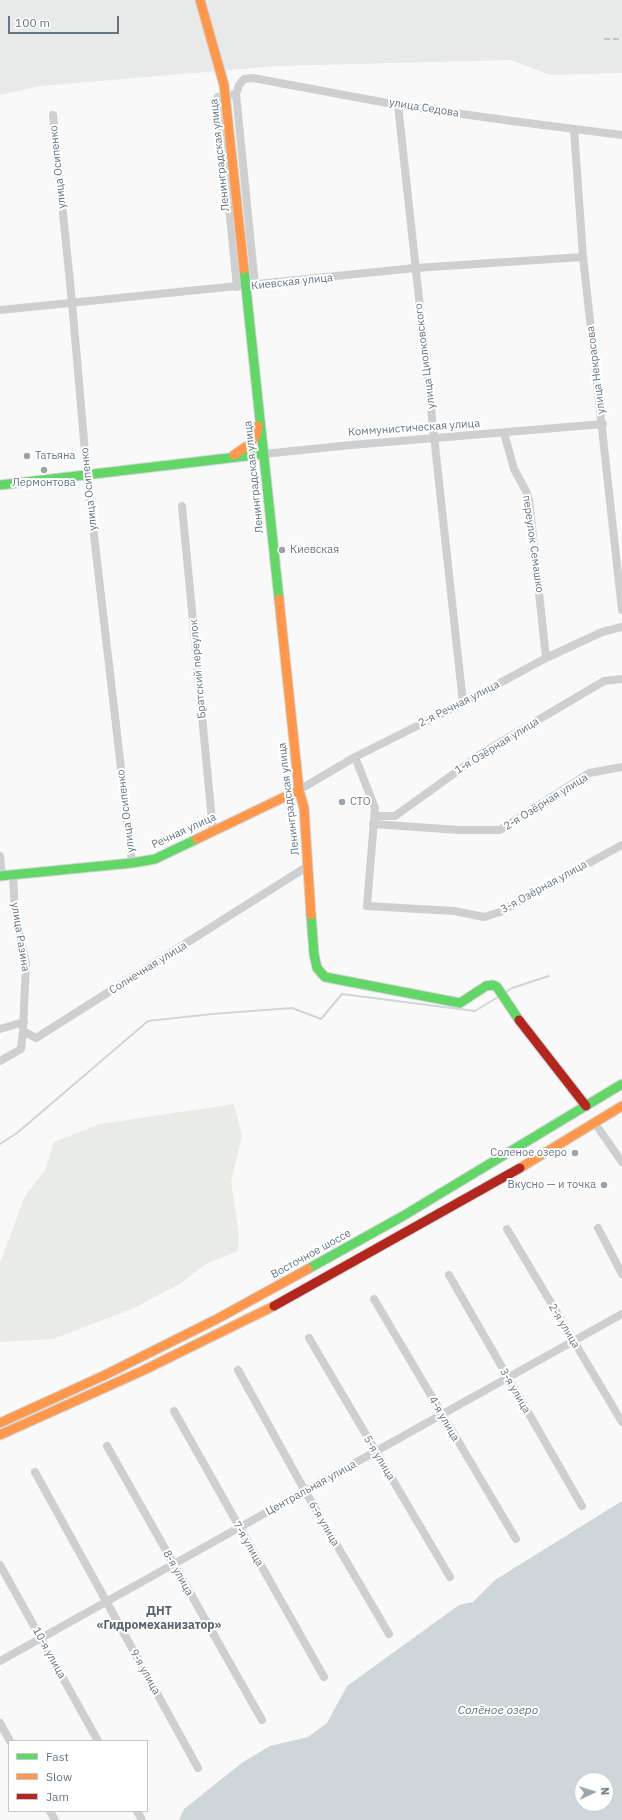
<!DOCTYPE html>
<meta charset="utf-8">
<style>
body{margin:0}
#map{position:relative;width:622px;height:1820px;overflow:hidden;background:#f9f9f9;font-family:"IBM Plex Sans",sans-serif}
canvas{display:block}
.legend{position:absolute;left:8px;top:1740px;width:140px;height:72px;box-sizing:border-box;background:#fff;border:1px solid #c1c8cd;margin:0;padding:5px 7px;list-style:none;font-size:12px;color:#657683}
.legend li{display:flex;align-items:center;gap:8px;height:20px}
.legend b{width:20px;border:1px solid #c1c8cd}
.north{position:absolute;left:574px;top:1772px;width:40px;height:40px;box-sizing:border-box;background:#fff;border:1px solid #c1c8cd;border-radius:50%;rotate:86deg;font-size:11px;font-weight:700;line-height:16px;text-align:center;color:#657683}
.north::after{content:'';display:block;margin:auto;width:14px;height:18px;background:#99a4ac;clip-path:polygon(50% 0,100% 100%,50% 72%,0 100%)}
.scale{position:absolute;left:8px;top:16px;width:111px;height:18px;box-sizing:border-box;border:2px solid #657683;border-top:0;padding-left:5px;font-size:12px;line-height:14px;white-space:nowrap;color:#657683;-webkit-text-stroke:3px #fff;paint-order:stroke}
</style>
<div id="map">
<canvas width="622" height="1820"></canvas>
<ul class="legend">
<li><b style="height:5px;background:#63d668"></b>Fast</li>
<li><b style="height:5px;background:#ff974d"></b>Slow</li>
<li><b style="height:5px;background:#b3261e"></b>Jam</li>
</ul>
<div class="north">N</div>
<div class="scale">100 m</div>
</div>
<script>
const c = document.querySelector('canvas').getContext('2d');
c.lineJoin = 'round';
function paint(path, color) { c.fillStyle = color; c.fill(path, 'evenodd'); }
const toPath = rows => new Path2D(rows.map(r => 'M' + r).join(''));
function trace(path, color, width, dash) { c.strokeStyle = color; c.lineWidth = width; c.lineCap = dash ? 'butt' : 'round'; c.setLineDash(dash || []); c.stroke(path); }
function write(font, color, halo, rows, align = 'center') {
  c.font = font + ' "IBM Plex Sans",sans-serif'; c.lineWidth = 4; c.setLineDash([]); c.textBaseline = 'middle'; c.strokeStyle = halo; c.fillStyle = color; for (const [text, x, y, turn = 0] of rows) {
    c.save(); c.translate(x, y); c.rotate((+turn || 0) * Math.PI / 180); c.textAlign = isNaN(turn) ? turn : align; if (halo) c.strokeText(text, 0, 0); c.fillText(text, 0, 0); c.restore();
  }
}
const built = toPath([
 [0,0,622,0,622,73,550,75,511,60,278,66,40,86,0,95]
]);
const green = toPath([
 [234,1104,242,1136,231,1181,239,1236,238,1251,206,1264,181,1283,132,1309,53,1339,0,1342,0,1263,25,1196,45,1170,54,1142,100,1124]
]);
const water = toPath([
 [622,1501,622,1820,179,1820,184,1809,243,1762,270,1746,308,1737,327,1723,347,1686,459,1605,473,1602,495,1580],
 [582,1780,606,1780,606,1804,582,1804]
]);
const stream = toPath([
 [505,993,512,988,549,976],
 [0,1144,17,1133,148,1021,212,1014,292,1008,321,1019,342,994,475,1011,498,997]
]);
const street = toPath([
 [236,94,239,85,244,79,253,78,398,105,512,121,622,135],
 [398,105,463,703],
 [53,115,72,302,87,475,132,863],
 [574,129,583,257,622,610],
 [237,287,218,97,236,94,255,285],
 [0,310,415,268,583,257],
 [504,433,514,469,526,491,529,500,546,658],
 [263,454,351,445,603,424],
 [182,506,213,831],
 [355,757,375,808,367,906,454,911,484,917,500,912,622,845],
 [299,790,355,757,463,703,546,658,602,632,622,627],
 [375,816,395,816,484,752,604,681,622,679],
 [373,824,459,830,500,830,589,773,622,767],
 [0,856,2,876],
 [13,875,15,915,26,963,23,1031],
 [0,1029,24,1022],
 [0,1061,21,1049,23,1031,36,1038,308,866],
 [594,1122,622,1162],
 [598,1228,622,1274],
 [507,1229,622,1422],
 [449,1275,582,1506],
 [374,1299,516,1539],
 [309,1338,450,1577],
 [238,1370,305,1491,389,1634],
 [174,1411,324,1677],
 [107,1446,262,1720],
 [35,1472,198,1768],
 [0,1565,98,1741],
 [0,1661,622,1314],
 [0,1723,10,1741],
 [50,1811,55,1820],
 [137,1811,142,1820]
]);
const fast = toPath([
 [244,269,279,599],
 [0,485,263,454],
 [0,876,132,863,155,859,197,839],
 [311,915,314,954,317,968,325,977,460,1003,486,986,493,985,497,987,519,1020],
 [308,1269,403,1216,622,1084]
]);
const slow = toPath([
 [234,455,250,444,256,435,258,426],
 [279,599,299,790,304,808,311,915],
 [197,839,299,790],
 [520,1168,622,1106],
 [0,1423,105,1375,217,1319,308,1269],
 [0,1435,142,1371,274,1306]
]);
const jam = toPath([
 [519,1020,586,1106],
 [274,1306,520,1168]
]);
const rail = toPath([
 [604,39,622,39]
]);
const slowBridge = toPath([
 [200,0,224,85,244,269]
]);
const markers = [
 [27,456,4,"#99a4ac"],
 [44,470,4,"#99a4ac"],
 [282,550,4,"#99a4ac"],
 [342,802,4,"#99a4ac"],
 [575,1153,4,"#99a4ac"],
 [604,1185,4,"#99a4ac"]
];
const streetNames = [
 ["улица Седова",424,108,9],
 ["Ленинградская улица",220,155,-96],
 ["улица Осипенко",58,167,-96],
 ["Киевская улица",292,282,-6],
 ["улица Циолковского",425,356,-97],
 ["улица Некрасова",596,370,-97],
 ["Коммунистическая улица",414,428,-4],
 ["Ленинградская улица",254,477,-96],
 ["улица Осипенко",89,489,-96],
 ["переулок Семашко",533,544,82],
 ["Братский переулок",198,669,-95],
 ["2-я Речная улица",459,704,-27],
 ["1-я Озёрная улица",497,746,-32],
 ["Ленинградская улица",289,799,-97],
 ["2-я Озёрная улица",546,802,-32],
 ["улица Осипенко",126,811,-97],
 ["Речная улица",184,831,-25],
 ["3-я Озёрная улица",544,887,-29],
 ["улица Разина",20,937,81],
 ["Солнечная улица",148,968,-32],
 ["Восточное шоссе",311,1254,-29],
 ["2-я улица",564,1326,59],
 ["3-я улица",515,1391,60],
 ["4-я улица",444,1419,60],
 ["5-я улица",379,1458,59],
 ["Центральная улица",311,1488,-29],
 ["6-я улица",324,1524,60],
 ["7-я улица",248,1544,60],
 ["8-я улица",178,1573,61],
 ["10-я улица",49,1653,61],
 ["9-я улица",145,1672,61]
];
const poiNames = [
 ["Татьяна",35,456],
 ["Лермонтова",44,483,"center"],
 ["Киевская",290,550],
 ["СТО",350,802],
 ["Соленое озеро",567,1153,"right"],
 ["Вкусно — и точка",596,1185,"right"]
];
const neighbourhoodNames = [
 ["ДНТ",159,1612],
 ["«Гидромеханизатор»",159,1626]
];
const waterNames = [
 ["Солёное озеро",498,1711]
];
paint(built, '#e8e9e9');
paint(green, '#e8ebe6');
paint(water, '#ced6d9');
trace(stream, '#ced6d9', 2);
trace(fast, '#d5d6d7', 11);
trace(slow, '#d5d6d7', 11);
trace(jam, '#d5d6d7', 11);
trace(street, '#cecfd0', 8);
trace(fast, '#63d668', 9);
trace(slow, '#ff974d', 9);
trace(jam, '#b3261e', 9);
trace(rail, '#c3c5c6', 2, [6, 3]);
trace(slowBridge, '#d5d6d7', 11, []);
trace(slowBridge, '#ff974d', 9);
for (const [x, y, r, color] of markers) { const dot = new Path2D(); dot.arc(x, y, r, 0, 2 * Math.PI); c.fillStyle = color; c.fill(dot); trace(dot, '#fff', 1.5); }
write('11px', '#657683', '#fff', streetNames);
write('11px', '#657683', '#fff', poiNames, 'left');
write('bold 12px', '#57646e', '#fff', neighbourhoodNames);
write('italic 12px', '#60757c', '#fff', waterNames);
</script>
